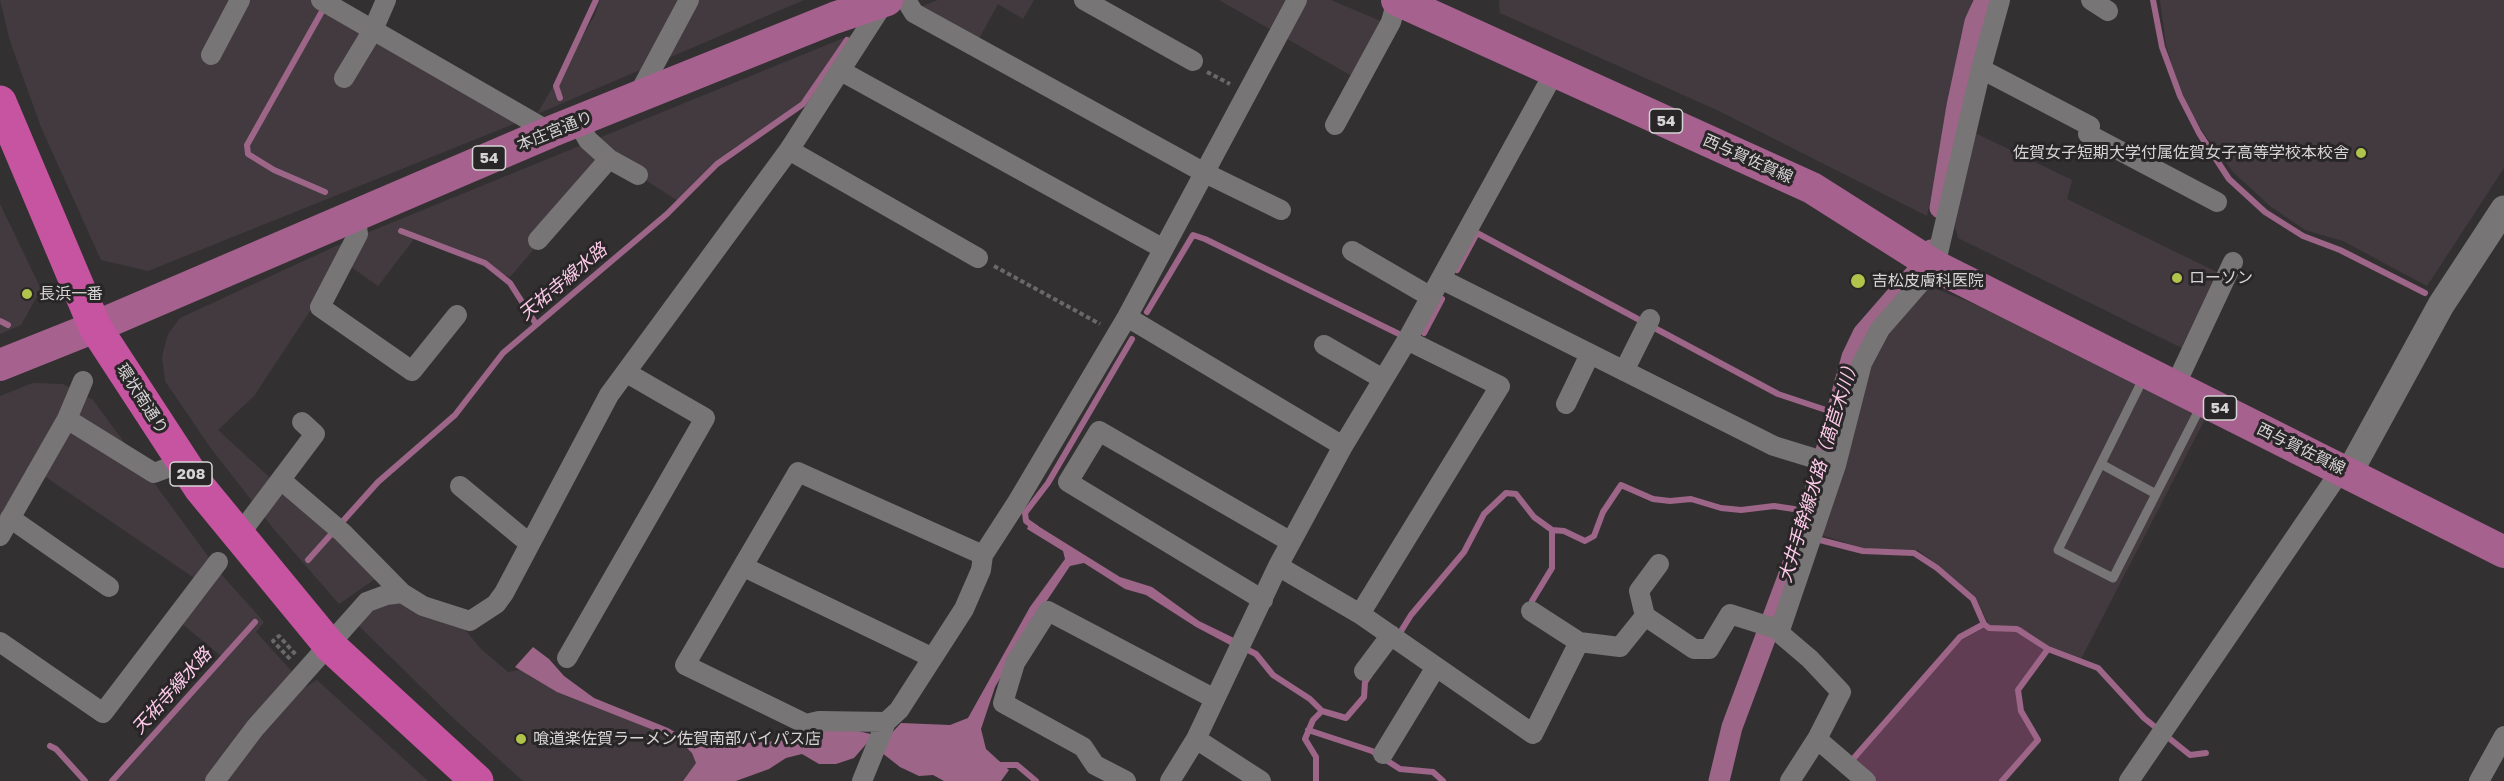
<!DOCTYPE html>
<meta charset="utf-8">
<style>
body{margin:0}
canvas{display:block;background:#333032}
</style>
<canvas width="2504" height="781"></canvas>
<script>
const c = document.querySelector('canvas').getContext('2d');
c.lineJoin = 'round';
function paint(path, color) { c.fillStyle = color; c.fill(path, 'evenodd'); }
const toPath = rows => new Path2D(rows.map(r => 'M' + r).join(''));
function trace(path, color, width, dash) { c.strokeStyle = color; c.lineWidth = width; c.lineCap = dash ? 'butt' : 'round'; c.setLineDash(dash || []); c.stroke(path); }
function write(font, color, halo, rows, align = 'center') {
  c.font = font + ' "Golos Text","Noto Sans JP",sans-serif'; c.lineWidth = 6; c.setLineDash([]); c.textBaseline = 'middle'; c.strokeStyle = halo; c.fillStyle = color; for (const [text, x, y, turn = 0] of rows) {
    c.save(); c.translate(x, y); c.rotate((+turn || 0) * Math.PI / 180); c.textAlign = isNaN(turn) ? turn : align; if (halo) c.strokeText(text, 0, 0); c.fillText(text, 0, 0); c.restore();
  }
}
const built = toPath([
 [0,0,313,0,521,121,148,271,101,260,41,127,10,41],
 [600,0,804,0,537,114,595,15],
 [938,0,1034,0,1023,19,998,4,976,44,912,10],
 [1219,0,1331,0,1397,28,1366,84],
 [1499,0,1972,0,1927,216,1719,111,1500,13],
 [2160,0,2504,0,2504,168,2427,286,2343,241,2305,230,2270,206,2234,173,2207,138,2181,96,2166,45],
 [856,33,818,98,732,149,678,201,612,158,510,277,414,239,378,286,343,261,254,396,218,430,378,577,339,604,273,528,210,447,165,381,162,357,168,334,180,318,347,241],
 [1973,132,2072,180,2067,199,2225,276,2186,350,1958,238,1955,227],
 [0,204,41,289,21,325,0,334],
 [1924,284,1977,305,2206,417,2081,659,2047,647,2022,627,1989,625,1975,596,1918,550,1866,549,1818,534,1864,363],
 [33,383,63,384,93,400,221,574,264,622,256,632,306,687,317,680,428,781,115,781,184,702,221,656,180,622,209,588,31,467,0,516,0,396],
 [398,599,462,626,480,648,508,672,525,669,668,732,713,760,700,781,523,781,451,716,358,625,369,612]
]);
const green = toPath([
 [1989,625,2022,627,2047,647,2017,689,2020,711,2036,740,2000,781,1874,781,1853,763,1960,641]
]);
const water = toPath([
 [1030,521,1120,577,1152,587,1199,621,1236,639,1232,646,1196,627,1146,595,1125,589,1084,563,1070,566,1038,614,995,687,981,729,986,749,1009,770,1001,781,944,781,933,775,919,776,900,767,868,742,854,758,836,764,819,764,802,754,786,758,769,769,736,781,683,781,696,763,692,753,683,744,666,735,557,692,515,667,533,647,549,659,564,676,594,698,668,728,698,745,766,742,804,738,825,730,858,731,887,738,901,723,950,725,968,718,1030,607,1065,559,1063,551,1027,529]
]);
const stream = toPath([
 [2153,0,2162,47,2180,96,2199,133,2229,179,2265,212,2303,236,2340,250,2425,293],
 [560,98,556,86,596,0],
 [325,192,274,170,248,154,247,145,325,6],
 [401,231,485,263,510,283,536,324],
 [1457,270,1477,233,1778,394,1829,411],
 [1147,312,1193,235,1205,239,1399,334],
 [0,321,8,325],
 [1424,333,1442,299],
 [1036,528,1026,521,1025,513,1048,483,1132,339],
 [1820,540,1863,551,1914,553,1937,568,1973,599,1984,624,1989,628,2017,629,2048,649,2098,668,2144,718,2190,755,2206,753],
 [308,560,378,482,455,415,503,353,667,214,717,164,803,104,847,40],
 [1532,601,1552,568,1552,530],
 [1398,636,1411,615,1464,552,1484,514,1506,493,1516,494,1534,517,1552,530,1564,531,1585,541,1594,536,1603,512,1621,485,1653,499,1670,501,1691,499,1721,508,1741,510,1774,506,1794,509],
 [1242,647,1256,654,1273,675,1310,699,1322,711,1346,718,1364,697,1365,682,1369,676],
 [1308,730,1372,751,1400,769,1433,772,1443,781],
 [50,746,56,749,85,781],
 [1853,759,1960,637,1984,624],
 [997,765,1017,765,1036,781],
 [112,781,255,622],
 [1316,781,1316,757,1305,739,1313,720,1322,711],
 [2002,781,2038,740,2021,711,2018,690,2048,649]
]);
const canal = toPath([
 [1940,208,1957,106,1975,22,1985,0],
 [1719,781,1732,727,1800,545,1852,357,1863,334,1917,272,1931,250]
]);
const path = toPath([
 [1207,72,1230,84],
 [994,266,1100,324],
 [290,659,273,641,279,636,296,655]
]);
const lane = toPath([
 [2144,377,2058,550,2113,578,2201,406],
 [2101,464,2156,494]
]);
const street = toPath([
 [321,0,550,132],
 [906,0,914,13,1203,172,1281,210],
 [1084,0,1193,61],
 [2091,0,2108,11],
 [211,55,240,0],
 [1981,69,2090,126,2088,134,2217,202],
 [841,71,1162,248],
 [344,78,373,30,386,0],
 [636,99,689,0],
 [577,121,588,140,609,159,638,175],
 [1335,125,1391,22,1397,0],
 [789,150,978,258],
 [355,215,358,234,320,307,412,371,457,315],
 [538,240,609,159],
 [1352,251,1431,297],
 [1441,279,1774,446,1836,465],
 [1127,317,1343,446],
 [1324,345,1383,379],
 [1624,371,1650,319],
 [2175,386,2233,262],
 [1566,404,1590,354],
 [67,419,83,381],
 [281,480,343,533,402,593],
 [460,486,530,544],
 [10,518,109,587],
 [239,535,315,434,302,422],
 [0,536,67,419,154,473,183,462],
 [983,555,798,472,685,665,806,724,819,721,886,722,899,710,964,609,981,570,983,555,1016,504,1127,317,1297,0],
 [1278,566,1360,614,1533,734,1579,642,1620,647,1645,616,1694,649,1709,649,1730,614,1780,630],
 [744,567,931,657],
 [1263,600,1068,482,1099,431,1291,542],
 [1531,611,1579,642],
 [1360,614,1500,386,1407,340],
 [1645,616,1639,591,1659,564],
 [0,642,103,713,218,562],
 [567,658,705,418,627,373],
 [1364,671,1391,635],
 [1196,739,1261,781],
 [1817,739,1866,781],
 [1383,754,1436,667],
 [215,781,255,728,367,602,386,595,402,593,423,606,470,621,496,604,504,593,609,395,789,150,885,1],
 [862,781,886,722],
 [1126,781,1095,765,1083,747,1003,703,1015,663,1048,611,1215,699],
 [1170,781,1196,739,1278,566,1343,446,1407,340,1555,71],
 [1790,781,1817,739,1841,692,1810,659,1783,636,1780,630,1836,465,1862,363,1880,329,1935,266,1981,69,2000,0],
 [2129,781,2335,479,2349,473],
 [2479,781,2504,736]
]);
const secondary = toPath([
 [2349,473,2441,305,2504,209]
]);
const primary = toPath([
 [1397,0,1812,188,1935,266,2504,552],
 [0,365,95,327,550,132,834,18,887,0]
]);
const highway = toPath([
 [0,102,95,327,200,488,330,646,477,781]
]);
const markers = [
 [2361,153,6,"#b2c34c"],
 [2177,278,6,"#b2c34c"],
 [1858,281,8,"#b2c34c"],
 [27,294,6,"#b2c34c"],
 [521,739,6,"#b2c34c"]
];
const shields = [
 [1666,121,33],
 [489,158,33],
 [2220,408,33],
 [191,474,42]
];
const shieldNames = [
 ["54",1666,121],
 ["54",489,158],
 ["54",2220,408],
 ["208",191,474]
];
const streetNames = [
 ["本庄宮通り",555,131,-22],
 ["西与賀佐賀線",1748,159,24],
 ["環状南通り",142,399,57],
 ["西与賀佐賀線",2301,449,26]
];
const poiNames = [
 ["佐賀女子短期大学付属佐賀女子高等学校本校舎",2349,153,"right"],
 ["ローソン",2189,278],
 ["吉松皮膚科医院",1872,281],
 ["長浜一番",39,294],
 ["喰道楽佐賀ラーメン佐賀南部バイパス店",533,739]
];
const waterNames = [
 ["天祐寺線水路",563,282,-40],
 ["大井手幹線水路（萵苣木川）",1819,470,-73],
 ["天祐寺線水路",172,691,-48]
];
paint(built, '#423a3f');
paint(green, '#603d53');
paint(water, '#9d6587');
trace(stream, '#9d6587', 6);
trace(canal, '#9d6587', 21);
trace(path, '#6b686a', 4, [4.5, 3]);
trace(lane, '#777576', 9);
trace(street, '#777576', 20);
trace(secondary, '#777576', 27);
trace(primary, '#a6618f', 32);
trace(highway, '#c654a0', 33);
for (const [x, y, r, color] of markers) { const dot = new Path2D(); dot.arc(x, y, r, 0, 2 * Math.PI); c.fillStyle = color; c.fill(dot); trace(dot, '#292628', 2); }
for (const [x, y, w] of shields) { const box = new Path2D(); box.roundRect(x - w / 2, y - 12, w, 24, 4.5); c.fillStyle = '#292628'; c.fill(box); trace(box, '#d6d4d5', 1.5); }
write('bold 15px', '#d6d4d5', null, shieldNames);
write('16px', '#d6d4d5', '#292628', streetNames);
write('16px', '#d6d4d5', '#292628', poiNames, 'left');
write('italic 18px', '#fecbea', '#292628', waterNames);
</script>
